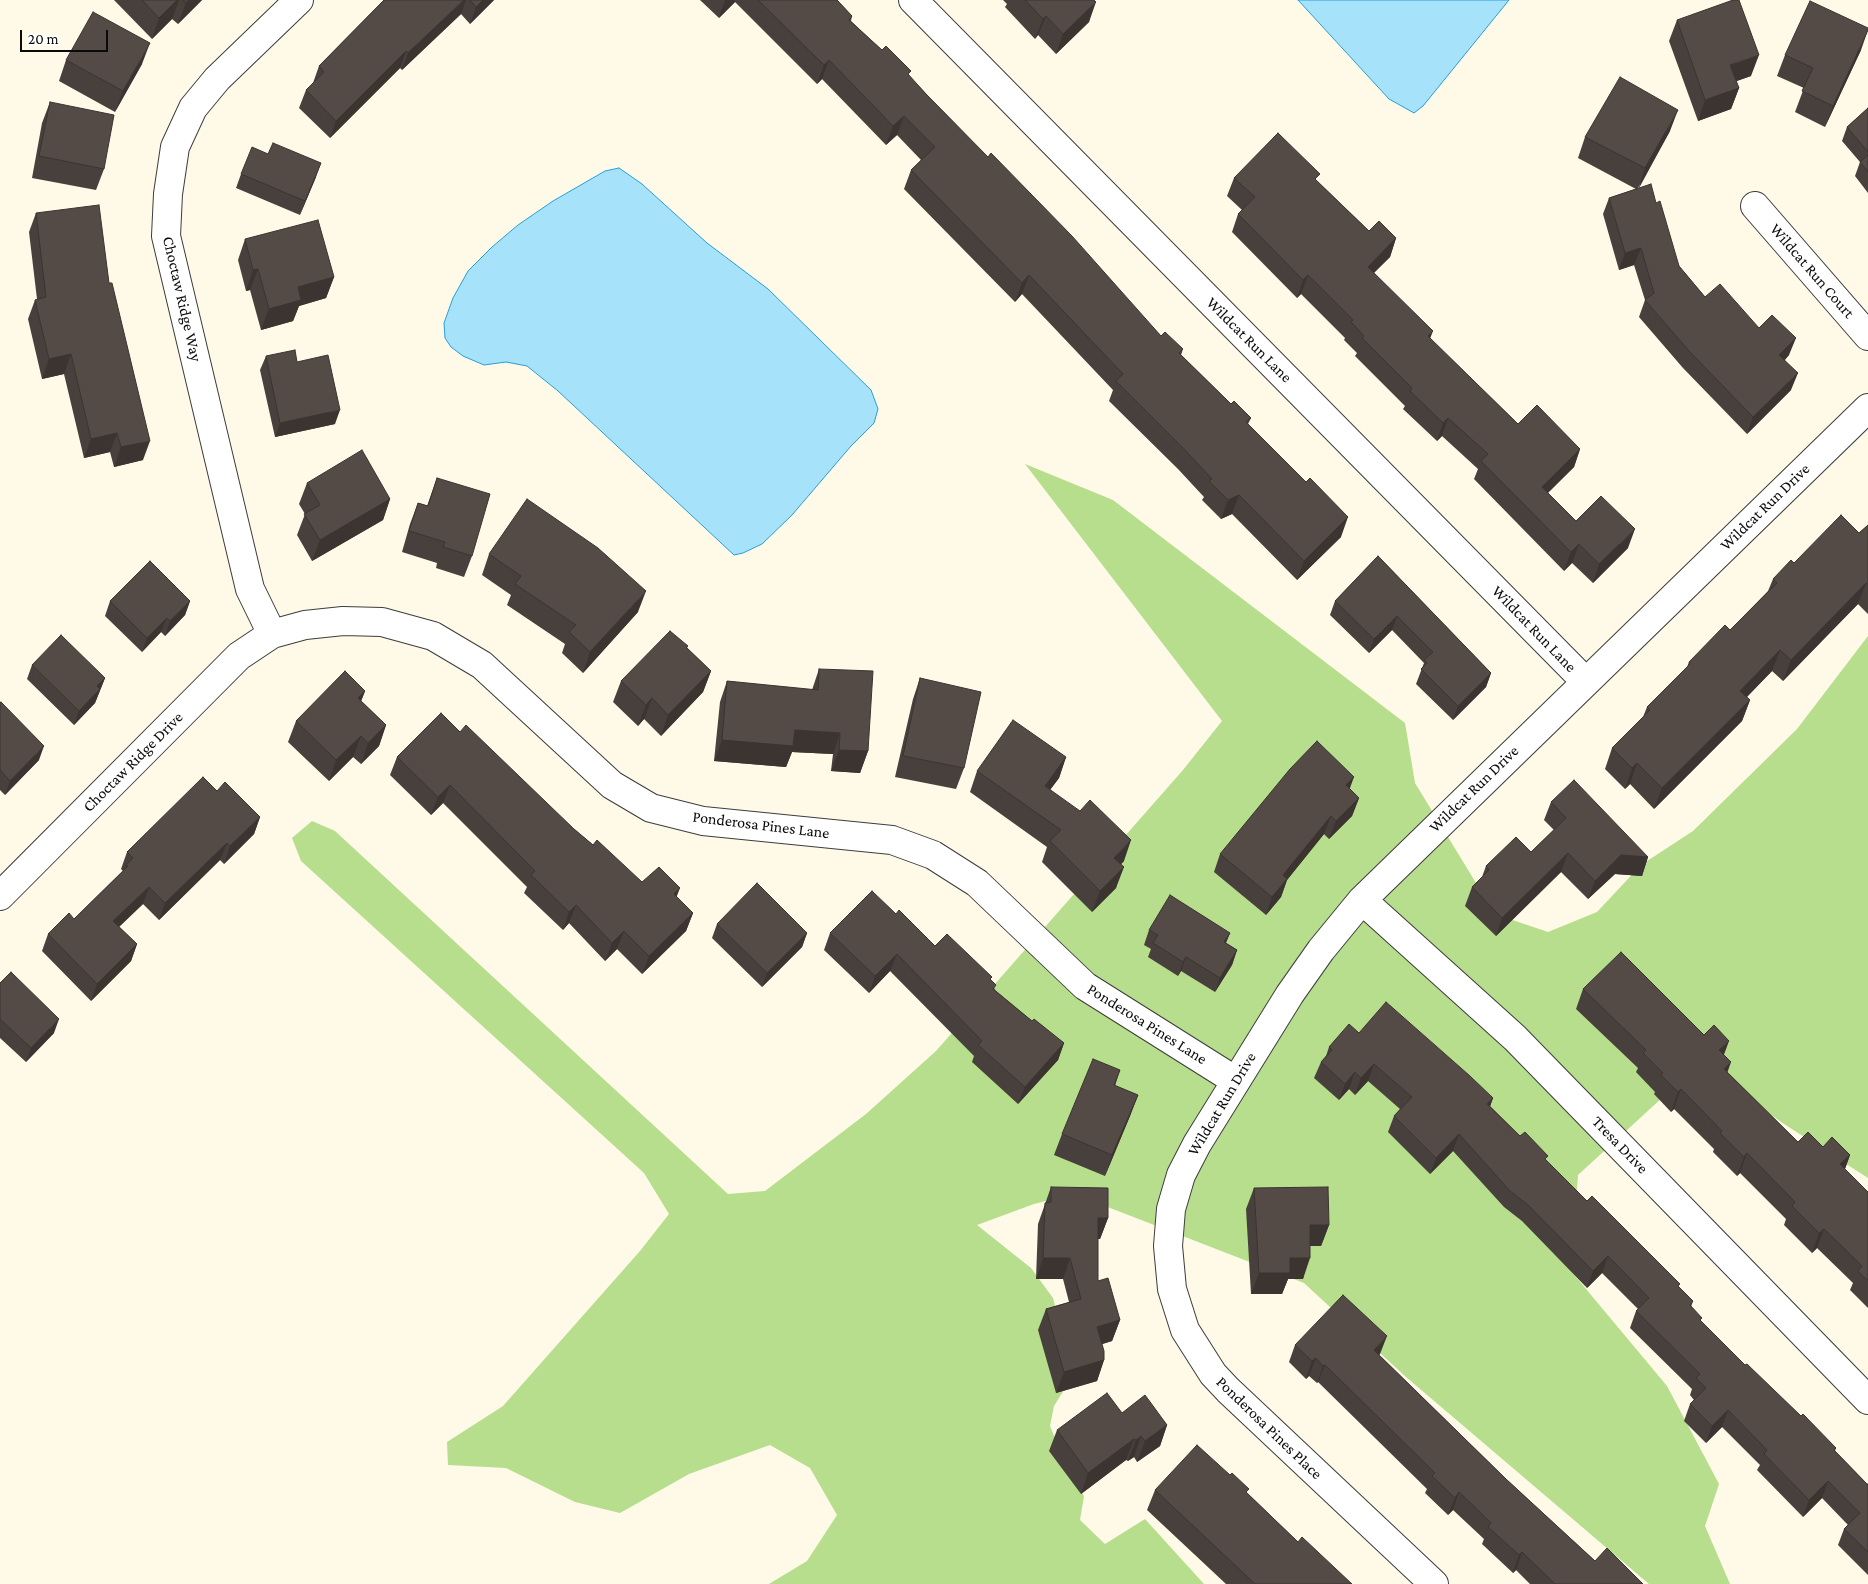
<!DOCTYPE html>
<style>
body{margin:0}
#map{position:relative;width:1868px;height:1584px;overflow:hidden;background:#fff9e7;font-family:"Crimson Pro",serif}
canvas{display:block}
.scale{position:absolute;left:20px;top:30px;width:88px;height:22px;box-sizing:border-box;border:2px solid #0a0a0a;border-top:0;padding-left:6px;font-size:15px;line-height:18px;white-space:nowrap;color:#0a0a0a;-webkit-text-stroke:4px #fff;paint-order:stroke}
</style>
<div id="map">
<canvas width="1868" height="1584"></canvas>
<div class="scale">20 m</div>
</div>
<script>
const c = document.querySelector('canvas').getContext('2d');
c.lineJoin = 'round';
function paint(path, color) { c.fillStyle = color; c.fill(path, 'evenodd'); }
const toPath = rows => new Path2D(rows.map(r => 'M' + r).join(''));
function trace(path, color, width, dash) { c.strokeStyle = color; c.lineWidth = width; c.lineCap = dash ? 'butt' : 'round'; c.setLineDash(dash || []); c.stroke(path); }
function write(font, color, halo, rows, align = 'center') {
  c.font = font + ' "Crimson Pro",serif'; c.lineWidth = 5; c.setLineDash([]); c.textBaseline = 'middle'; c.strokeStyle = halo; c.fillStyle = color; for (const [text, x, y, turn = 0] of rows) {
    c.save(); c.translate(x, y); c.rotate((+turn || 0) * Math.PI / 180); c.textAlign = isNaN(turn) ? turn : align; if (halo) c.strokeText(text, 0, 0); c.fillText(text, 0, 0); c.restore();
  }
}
const forest = toPath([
 [1025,464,1113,500,1405,723,1415,783,1495,914,1548,932,1597,912,1641,865,1693,831,1797,729,1868,636,1868,1178,1781,1122,1700,1063,1578,1175,1571,1271,1667,1386,1719,1484,1705,1526,1730,1584,1649,1584,1406,1377,1304,1283,1074,1194,1034,1204,977,1225,1031,1268,1053,1298,1062,1332,1067,1385,1054,1406,1050,1426,1068,1470,1084,1496,1080,1520,1105,1544,1145,1519,1204,1584,769,1584,807,1561,837,1515,810,1468,770,1445,689,1474,620,1513,575,1502,506,1468,448,1465,447,1442,503,1406,640,1251,669,1214,644,1173,301,861,292,838,312,821,335,831,728,1194,765,1191,866,1114,936,1051,1183,770,1222,721]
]);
const water = toPath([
 [1298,0,1509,0,1423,106,1414,113,1389,99,1298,0],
 [619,168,642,184,707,243,768,289,871,390,878,409,874,423,851,446,792,515,762,544,743,553,734,555,558,391,527,366,506,362,484,365,463,356,451,347,445,338,444,323,453,298,468,271,492,247,518,225,553,201,605,171,619,168]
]);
const minor = toPath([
 [913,0,1585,681],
 [1755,206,1868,336],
 [272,634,250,589,166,236,168,194,175,147,193,108,217,79,299,0],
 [0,896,239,656,272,634,305,625,343,621,382,622,433,636,482,665,612,785,651,808,703,821,892,840,933,855,977,883,1085,986,1236,1081],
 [1362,900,1515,1038,1868,1400],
 [1434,1584,1228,1390,1213,1374,1185,1330,1172,1289,1168,1246,1171,1209,1181,1175,1197,1144,1290,994,1321,950,1362,900,1868,408]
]);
const wall = toPath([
 [114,0,202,0,178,24,172,19,152,39],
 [384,0,494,0,470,24,461,14,402,70,400,68,330,138,299,108,306,90,313,83,319,66],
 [700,0,837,0,852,16,851,21,909,76,1161,336,1183,349,1181,355,1231,404,1251,418,1248,424,1341,537,1297,580,1232,514,1221,519,1202,500,1204,497,1178,469,1109,401,1113,390,1022,294,1015,302,904,189,911,170,921,160,897,135,886,145,822,79,817,84,735,2,719,18],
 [1003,0,1094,0,1089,22,1056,54,1038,35,1035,39,1005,7,1007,4],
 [1677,20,1751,76,1736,81,1739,88,1731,109,1698,121,1669,41],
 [1861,50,1825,127,1795,112,1804,88,1777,76,1785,55],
 [66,60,142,64,115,112,59,81],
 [50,102,104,169,96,190,32,178,42,123],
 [1868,108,1868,193,1855,176,1860,162,1842,141,1847,127],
 [1670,131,1638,188,1656,203,1679,266,1705,297,1759,328,1789,355,1785,360,1791,390,1747,434,1683,368,1639,317,1645,300,1634,265,1619,270,1603,214,1609,198,1636,189,1578,158,1585,137],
 [241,174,316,177,300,215,236,188],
 [1234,178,1317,181,1369,231,1396,238,1390,257,1374,273,1430,339,1518,424,1580,449,1574,467,1548,493,1576,521,1628,548,1593,583,1572,563,1564,571,1474,479,1478,469,1442,436,1437,441,1403,409,1405,406,1355,356,1357,353,1344,340,1345,338,1301,294,1297,298,1232,232,1238,214,1242,210,1227,196],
 [36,213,109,283,143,460,114,467,110,452,84,458,64,374,42,379,28,319,35,300,37,299,29,232],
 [245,239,334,277,326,298,299,306,293,321,261,330,250,290,246,291,238,260],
 [266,356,297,362,335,424,275,437,260,370],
 [437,478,472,556,464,577,436,568,437,563,402,552,410,524,418,503,427,506],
 [307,483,390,499,383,520,312,561,297,535,305,514,299,504],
 [1868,525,1868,614,1858,604,1783,681,1772,671,1747,697,1750,700,1742,721,1654,809,1630,784,1625,789,1605,769,1612,748,1643,717,1647,707,1687,667,1689,662,1730,630,1768,591,1773,579,1794,563,1859,533],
 [489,554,638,612,583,673,562,653,565,644,507,605,511,595,482,575],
 [1378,556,1491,673,1486,687,1453,720,1416,684,1424,663,1392,630,1369,653,1330,615,1335,601],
 [110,601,190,601,185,615,165,636,161,632,142,652,105,616],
 [688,646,687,648,711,671,703,692,661,736,644,719,638,726,613,702,621,681],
 [32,665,105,678,95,703,74,725,27,679],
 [819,669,868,751,860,773,831,771,833,754,792,752,786,767,714,761,720,702,727,681,812,690],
 [920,678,964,768,956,789,895,777,913,699],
 [365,691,361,701,386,725,379,746,361,764,353,757,329,781,288,742,296,721],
 [0,703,39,760,5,795,0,790],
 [460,732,574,829,593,845,642,882,677,897,693,913,686,931,642,974,617,949,605,961,569,923,563,930,524,893,527,887,443,803,431,815,390,775,397,757],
 [1066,757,1059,778,1050,790,1124,861,1121,864,1116,888,1092,912,1042,862,1047,847,970,792,977,771],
 [1350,789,1359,798,1352,816,1329,839,1324,834,1287,880,1281,897,1266,915,1214,872,1220,854],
 [217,791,260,817,254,834,224,864,220,860,159,920,143,904,119,927,137,944,131,961,91,1001,42,951,48,934,74,919,123,871,121,869,127,852],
 [1551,802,1648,857,1642,876,1615,874,1588,899,1561,872,1496,936,1465,906,1472,887,1482,877,1486,866,1531,852,1554,830,1544,820],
 [896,914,935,946,991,980,995,990,1032,1021,1064,1043,1058,1060,1018,1104,972,1062,974,1056,890,971,869,993,824,950,830,933],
 [717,924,807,933,802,947,762,987,712,938],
 [1149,930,1230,933,1226,943,1237,950,1232,965,1215,992,1181,971,1178,976,1148,957,1151,949,1144,945],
 [0,983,54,1033,26,1062,0,1038],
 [1583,989,1724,1055,1727,1072,1798,1142,1823,1147,1850,1155,1845,1169,1868,1192,1868,1308,1850,1290,1853,1283,1817,1248,1812,1253,1784,1225,1786,1219,1740,1173,1737,1176,1713,1152,1714,1149,1674,1109,1671,1112,1654,1094,1655,1092,1636,1072,1638,1068,1576,1009],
 [1359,1033,1493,1098,1490,1106,1520,1136,1547,1161,1587,1201,1679,1287,1693,1301,1691,1307,1701,1321,1745,1365,1836,1448,1835,1451,1867,1484,1868,1484,1868,1575,1838,1545,1844,1529,1848,1525,1822,1498,1803,1517,1757,1470,1760,1465,1722,1427,1706,1443,1684,1421,1690,1404,1694,1400,1690,1395,1692,1389,1630,1328,1636,1311,1638,1309,1602,1273,1587,1288,1522,1221,1504,1207,1453,1151,1430,1174,1388,1132,1394,1116,1400,1109,1368,1081,1355,1095,1349,1089,1339,1100,1314,1078,1321,1062,1326,1056,1329,1047],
 [1120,1070,1115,1086,1138,1095,1130,1116,1105,1176,1054,1155,1062,1134],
 [1051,1187,1108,1218,1100,1239,1098,1239,1098,1281,1120,1320,1112,1341,1102,1344,1104,1360,1097,1381,1056,1393,1038,1330,1046,1309,1069,1302,1063,1279,1036,1279,1038,1224],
 [1254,1188,1329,1225,1321,1246,1310,1246,1303,1279,1288,1279,1282,1294,1251,1294,1246,1209],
 [1295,1345,1380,1354,1379,1355,1506,1479,1595,1561,1643,1584,1530,1584,1516,1570,1513,1573,1482,1544,1484,1539,1453,1510,1448,1515,1425,1493,1427,1489,1318,1382,1317,1383,1309,1376,1306,1379,1289,1362],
 [1122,1413,1167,1425,1160,1446,1137,1462,1134,1457,1128,1461,1126,1460,1081,1494,1049,1451,1057,1430],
 [1155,1490,1247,1493,1298,1542,1352,1584,1226,1584,1147,1510]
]);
const shadedWall = toPath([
 [177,0,179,0,172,19,152,39,159,18],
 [189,0,202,0,178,24,186,3],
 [464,0,466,0,461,14,402,70,408,53],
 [483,0,494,0,470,24,476,7],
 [725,0,735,0,735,2,719,18],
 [1096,2,1089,22,1056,54,1063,34],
 [1046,16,1038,35,1035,39,1043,19],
 [1868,30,1861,50,1825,127,1833,106],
 [150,43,142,64,115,112,123,91],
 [406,51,400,68,330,138,336,121],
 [1759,55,1751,76,1723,86,1730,65],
 [829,60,822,79,817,84,824,65],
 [1739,88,1731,109,1698,121,1705,100],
 [1678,110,1670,131,1638,190,1645,168],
 [904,116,897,135,886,145,893,126],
 [321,163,316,177,300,215,305,201],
 [1396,238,1390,257,1361,285,1368,267],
 [1641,248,1634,265,1619,270,1625,253],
 [258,269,250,290,246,291,253,270],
 [1029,275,1022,294,1015,302,1022,283],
 [1308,275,1301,294,1297,298,1303,280],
 [334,277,326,298,299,306,293,321,261,330,269,309,298,287],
 [1433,331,1426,349,1428,336],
 [1796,338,1789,355,1773,371,1779,355],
 [71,354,64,374,42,379,49,359],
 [1798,373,1791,390,1747,434,1753,417],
 [340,410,335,424,275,437,280,423],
 [1448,418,1442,436,1437,441,1443,423],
 [117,433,110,452,84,458,91,439],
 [150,441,143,460,114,467,121,447],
 [1580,449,1574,467,1535,505,1542,487],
 [1239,495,1232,514,1221,519,1228,500],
 [390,499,383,520,312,561,320,540],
 [1348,517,1341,537,1297,580,1304,561],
 [1635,529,1628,548,1593,583,1599,564],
 [1579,544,1572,563,1564,571,1571,552],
 [1866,583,1858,604,1783,681,1791,660],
 [646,591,638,612,583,673,590,652],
 [190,601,185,615,165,636,170,621],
 [1397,616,1392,630,1369,653,1374,639],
 [167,618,161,632,142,652,147,638],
 [1780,650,1772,671,1732,712,1740,691],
 [711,671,703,692,661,736,668,715],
 [1491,673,1486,687,1453,720,1458,706],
 [105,678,95,703,74,725,79,711,97,686],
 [365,691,357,712,358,698],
 [652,698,644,719,638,726,646,705],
 [1750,700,1742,721,1654,809,1662,788],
 [386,725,379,746,361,764,368,743],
 [795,730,840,733,833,754,792,752,786,767,714,761,722,740],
 [361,736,353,757,329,781,336,760],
 [44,746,39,760,5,795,10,781],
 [839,750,868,751,860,773,831,771],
 [1066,757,1059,778,1037,807,1045,786],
 [1637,763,1630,784,1625,789,1632,768],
 [1354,777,1347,796,1346,785],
 [450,785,443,803,431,815,438,797],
 [1359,798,1352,816,1329,839,1336,821],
 [1331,816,1324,834,1287,880,1281,897,1266,915,1272,897,1283,875],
 [260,817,254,834,224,864,230,846],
 [1131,840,1124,861,1107,879,1114,858],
 [227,843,220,860,159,920,165,903],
 [1568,853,1561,872,1496,936,1502,918],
 [1621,855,1648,857,1642,876,1615,874,1588,899,1595,881],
 [1124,867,1116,888,1092,912,1100,891],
 [149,887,143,904,107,938,113,921],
 [680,888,673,906,674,894],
 [576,905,569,923,563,930,569,912],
 [693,913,686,931,642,974,649,956],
 [624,931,617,949,605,961,612,943],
 [807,933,802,947,762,987,767,973],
 [1230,933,1224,947,1224,942],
 [137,944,131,961,91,1001,97,984],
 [1237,950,1232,965,1215,992,1220,978],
 [897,954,890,971,869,993,875,976],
 [1186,957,1181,971,1178,976,1183,962],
 [59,1019,54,1033,26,1062,31,1048],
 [1729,1041,1722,1060,1719,1050],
 [1064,1043,1058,1060,1018,1104,1025,1087],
 [1731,1062,1724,1082,1724,1069],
 [1374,1064,1368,1081,1355,1095,1361,1078],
 [1355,1072,1349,1089,1339,1100,1345,1084],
 [1681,1089,1674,1109,1671,1112,1678,1092],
 [1138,1095,1130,1116,1105,1176,1112,1155],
 [1493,1098,1487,1115,1487,1104],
 [1459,1134,1453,1151,1430,1174,1436,1158],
 [1747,1153,1740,1173,1737,1176,1744,1157],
 [1850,1155,1843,1174,1840,1164],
 [1098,1218,1108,1218,1100,1239,1091,1239],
 [1310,1225,1329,1225,1321,1246,1302,1246],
 [1824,1229,1817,1248,1812,1253,1819,1233],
 [1608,1256,1602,1273,1587,1288,1593,1271],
 [1043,1258,1070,1258,1063,1279,1036,1279],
 [1290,1258,1310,1258,1303,1279,1288,1279,1282,1294,1251,1294,1259,1273],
 [1120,1320,1112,1341,1090,1348,1097,1327],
 [1387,1336,1380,1354,1367,1367,1374,1350],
 [1316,1358,1309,1376,1306,1379,1312,1361],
 [1104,1360,1097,1381,1056,1393,1064,1372],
 [1325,1365,1318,1382,1317,1383,1323,1366],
 [1728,1410,1722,1427,1706,1443,1712,1426],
 [1167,1425,1160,1446,1137,1462,1145,1441],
 [1141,1436,1134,1457,1128,1461,1136,1440],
 [1134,1439,1126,1460,1081,1494,1088,1473],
 [1828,1481,1822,1498,1803,1517,1809,1500],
 [1459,1492,1453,1510,1448,1515,1455,1498],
 [1522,1552,1516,1570,1513,1573,1519,1555]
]);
const building = toPath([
 [142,0,177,0,159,18,142,0],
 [183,0,189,0,186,3,183,0],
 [384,0,464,0,408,53,406,51,336,121,306,90,324,72,319,66,384,0],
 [470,0,483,0,476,7,470,0],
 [758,0,837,0,852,16,849,20,882,50,886,46,911,71,908,74,926,94,988,157,991,153,1072,236,1161,336,1165,332,1183,349,1179,353,1231,404,1234,401,1251,418,1246,422,1306,482,1310,478,1348,517,1304,561,1239,495,1228,500,1209,481,1212,479,1185,450,1116,381,1123,374,1029,275,1022,283,911,170,935,147,904,116,893,126,829,60,824,65,758,0],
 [1025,0,1094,0,1096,2,1063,34,1046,16,1043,19,1025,0],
 [1733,0,1739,0,1759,55,1730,65,1739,88,1705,100,1677,20,1733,0],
 [1810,1,1868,28,1868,30,1833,106,1802,91,1813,68,1785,55,1810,1],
 [93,12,150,43,123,91,66,60,93,12],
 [1620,77,1678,110,1645,168,1585,137,1620,77],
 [50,102,114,115,104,169,39,156,50,102],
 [1868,108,1868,152,1847,127,1868,108],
 [1278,133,1320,174,1315,179,1369,231,1379,221,1396,238,1368,267,1433,331,1428,336,1518,424,1537,405,1580,449,1542,487,1576,521,1601,496,1635,529,1599,564,1579,544,1571,552,1481,461,1488,454,1448,418,1443,423,1410,391,1412,388,1362,338,1364,336,1351,322,1353,320,1308,275,1303,280,1238,214,1255,197,1234,178,1278,133],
 [273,143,321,163,305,201,241,174,252,147,268,154,273,143],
 [1868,155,1868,172,1860,162,1868,155],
 [1651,184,1656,203,1660,201,1679,266,1705,297,1720,284,1759,328,1772,315,1796,338,1779,355,1798,373,1753,417,1689,351,1645,300,1654,293,1641,248,1625,253,1609,198,1651,184],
 [99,205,109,283,112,283,150,441,121,447,117,433,91,439,71,354,49,359,35,300,46,297,36,213,99,205],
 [318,220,334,277,298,287,301,300,269,309,258,269,253,270,245,239,318,220],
 [295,350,297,362,328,355,340,410,280,423,266,356,295,350],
 [362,450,390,499,320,540,304,514,320,505,307,483,362,450],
 [437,478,490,494,472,556,443,547,445,542,409,531,418,503,428,506,437,478],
 [527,499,598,548,646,591,590,652,569,632,576,625,515,584,521,576,489,554,527,499],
 [1841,515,1859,533,1868,525,1868,585,1866,583,1791,660,1780,650,1740,691,1750,700,1662,788,1637,763,1632,768,1612,748,1650,710,1647,707,1690,664,1689,662,1725,625,1730,630,1777,583,1773,579,1791,560,1794,563,1841,515],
 [1378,556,1491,673,1458,706,1421,669,1427,663,1424,660,1433,652,1397,616,1374,639,1335,601,1378,556],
 [150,561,190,601,170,621,167,618,147,638,110,601,150,561],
 [670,631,688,646,686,647,711,671,668,715,652,698,646,705,621,681,670,631],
 [61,635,105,678,97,686,100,689,79,711,32,665,61,635],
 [819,669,873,671,868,751,839,750,840,733,795,730,793,746,722,740,727,681,818,690,819,669],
 [345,671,365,691,358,698,386,725,368,743,361,736,336,760,296,721,345,671],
 [920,678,981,692,964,768,903,756,920,678],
 [1,702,44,746,10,781,0,770,0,703,1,702],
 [441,713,460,732,466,725,574,829,593,845,597,840,642,882,659,867,680,888,674,894,693,913,649,956,624,931,612,943,576,905,569,912,531,875,535,871,450,785,438,797,397,757,441,713],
 [1013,720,1066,757,1045,786,1080,811,1090,800,1131,840,1114,858,1124,867,1100,891,1050,841,1061,830,977,771,1013,720],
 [1317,741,1354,777,1346,785,1359,798,1336,821,1331,816,1283,875,1287,879,1272,897,1220,854,1290,769,1317,741],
 [203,777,217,791,225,782,260,817,230,846,227,843,165,903,149,887,113,921,137,944,97,984,48,934,69,913,74,919,128,866,126,865,133,858,127,852,203,777],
 [1574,780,1648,857,1621,855,1595,881,1568,853,1502,918,1472,887,1489,870,1486,866,1516,837,1531,852,1566,818,1551,802,1574,780],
 [757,883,807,933,767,973,717,924,757,883],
 [872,891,896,914,899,910,935,946,947,934,992,977,990,979,996,985,993,989,1032,1021,1034,1019,1064,1043,1025,1087,978,1045,982,1041,897,954,875,976,830,933,872,891],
 [1170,895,1230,933,1224,942,1237,950,1220,978,1186,957,1183,962,1153,943,1158,935,1149,930,1170,895],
 [1621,952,1704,1035,1714,1025,1729,1041,1719,1050,1731,1062,1724,1069,1798,1142,1808,1132,1823,1147,1832,1137,1850,1155,1840,1164,1868,1192,1868,1281,1858,1271,1862,1266,1824,1229,1819,1233,1792,1206,1795,1202,1747,1153,1744,1157,1720,1133,1722,1131,1681,1089,1678,1092,1661,1075,1663,1073,1643,1053,1646,1050,1583,989,1621,952],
 [11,972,59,1019,31,1048,0,1019,0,983,11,972],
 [1386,1002,1470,1076,1493,1098,1487,1104,1520,1136,1525,1132,1548,1156,1545,1159,1587,1201,1592,1196,1680,1284,1678,1286,1693,1301,1690,1305,1702,1318,1700,1320,1745,1365,1747,1364,1801,1416,1803,1414,1836,1448,1834,1450,1867,1484,1868,1484,1868,1552,1844,1529,1860,1513,1828,1481,1809,1500,1764,1454,1767,1450,1728,1410,1712,1426,1690,1404,1706,1388,1696,1378,1700,1374,1636,1311,1649,1298,1608,1256,1593,1271,1528,1205,1510,1191,1459,1134,1436,1158,1394,1116,1412,1097,1374,1064,1361,1078,1355,1072,1345,1084,1321,1062,1332,1050,1329,1047,1349,1024,1359,1033,1386,1002],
 [1093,1059,1120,1070,1114,1085,1138,1095,1112,1155,1062,1134,1093,1059],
 [1051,1187,1108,1188,1108,1218,1098,1218,1098,1281,1108,1278,1120,1320,1097,1327,1104,1351,1104,1360,1064,1372,1046,1309,1081,1299,1070,1258,1043,1258,1045,1203,1051,1202,1051,1187],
 [1328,1187,1329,1225,1310,1225,1310,1258,1290,1258,1290,1273,1259,1273,1254,1188,1328,1187],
 [1343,1295,1387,1336,1374,1350,1506,1479,1595,1561,1607,1548,1643,1584,1555,1584,1522,1552,1519,1555,1488,1527,1491,1523,1459,1492,1455,1498,1432,1476,1435,1473,1325,1365,1323,1366,1316,1358,1312,1361,1295,1345,1343,1295],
 [1107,1393,1122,1413,1145,1395,1167,1425,1145,1441,1141,1436,1136,1440,1134,1439,1088,1473,1057,1430,1107,1393],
 [1197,1445,1230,1475,1232,1473,1249,1489,1246,1492,1298,1542,1302,1537,1352,1584,1255,1584,1155,1490,1197,1445]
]);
const streetNames = [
 ["Wildcat Run Court",1812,271,49],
 ["Choctaw Ridge Way",182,299,77],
 ["Wildcat Run Lane",1249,340,45],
 ["Wildcat Run Drive",1765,507,-44],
 ["Wildcat Run Lane",1534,629,46],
 ["Choctaw Ridge Drive",133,762,-45],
 ["Wildcat Run Drive",1474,789,-44],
 ["Ponderosa Pines Lane",761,825,7],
 ["Ponderosa Pines Lane",1147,1024,32],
 ["Wildcat Run Drive",1222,1104,-59],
 ["Tresa Drive",1620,1145,46],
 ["Ponderosa Pines Place",1269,1428,44]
];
paint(forest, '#b7de8c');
paint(water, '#a7e2fb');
trace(water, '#289ed8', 1);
trace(minor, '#3d3d3d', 30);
trace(minor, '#fff', 28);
paint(wall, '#48403c');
paint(shadedWall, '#3b3431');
paint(building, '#544a46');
trace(building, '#3b3431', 1);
write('16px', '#0a0a0a', '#fff', streetNames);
</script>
